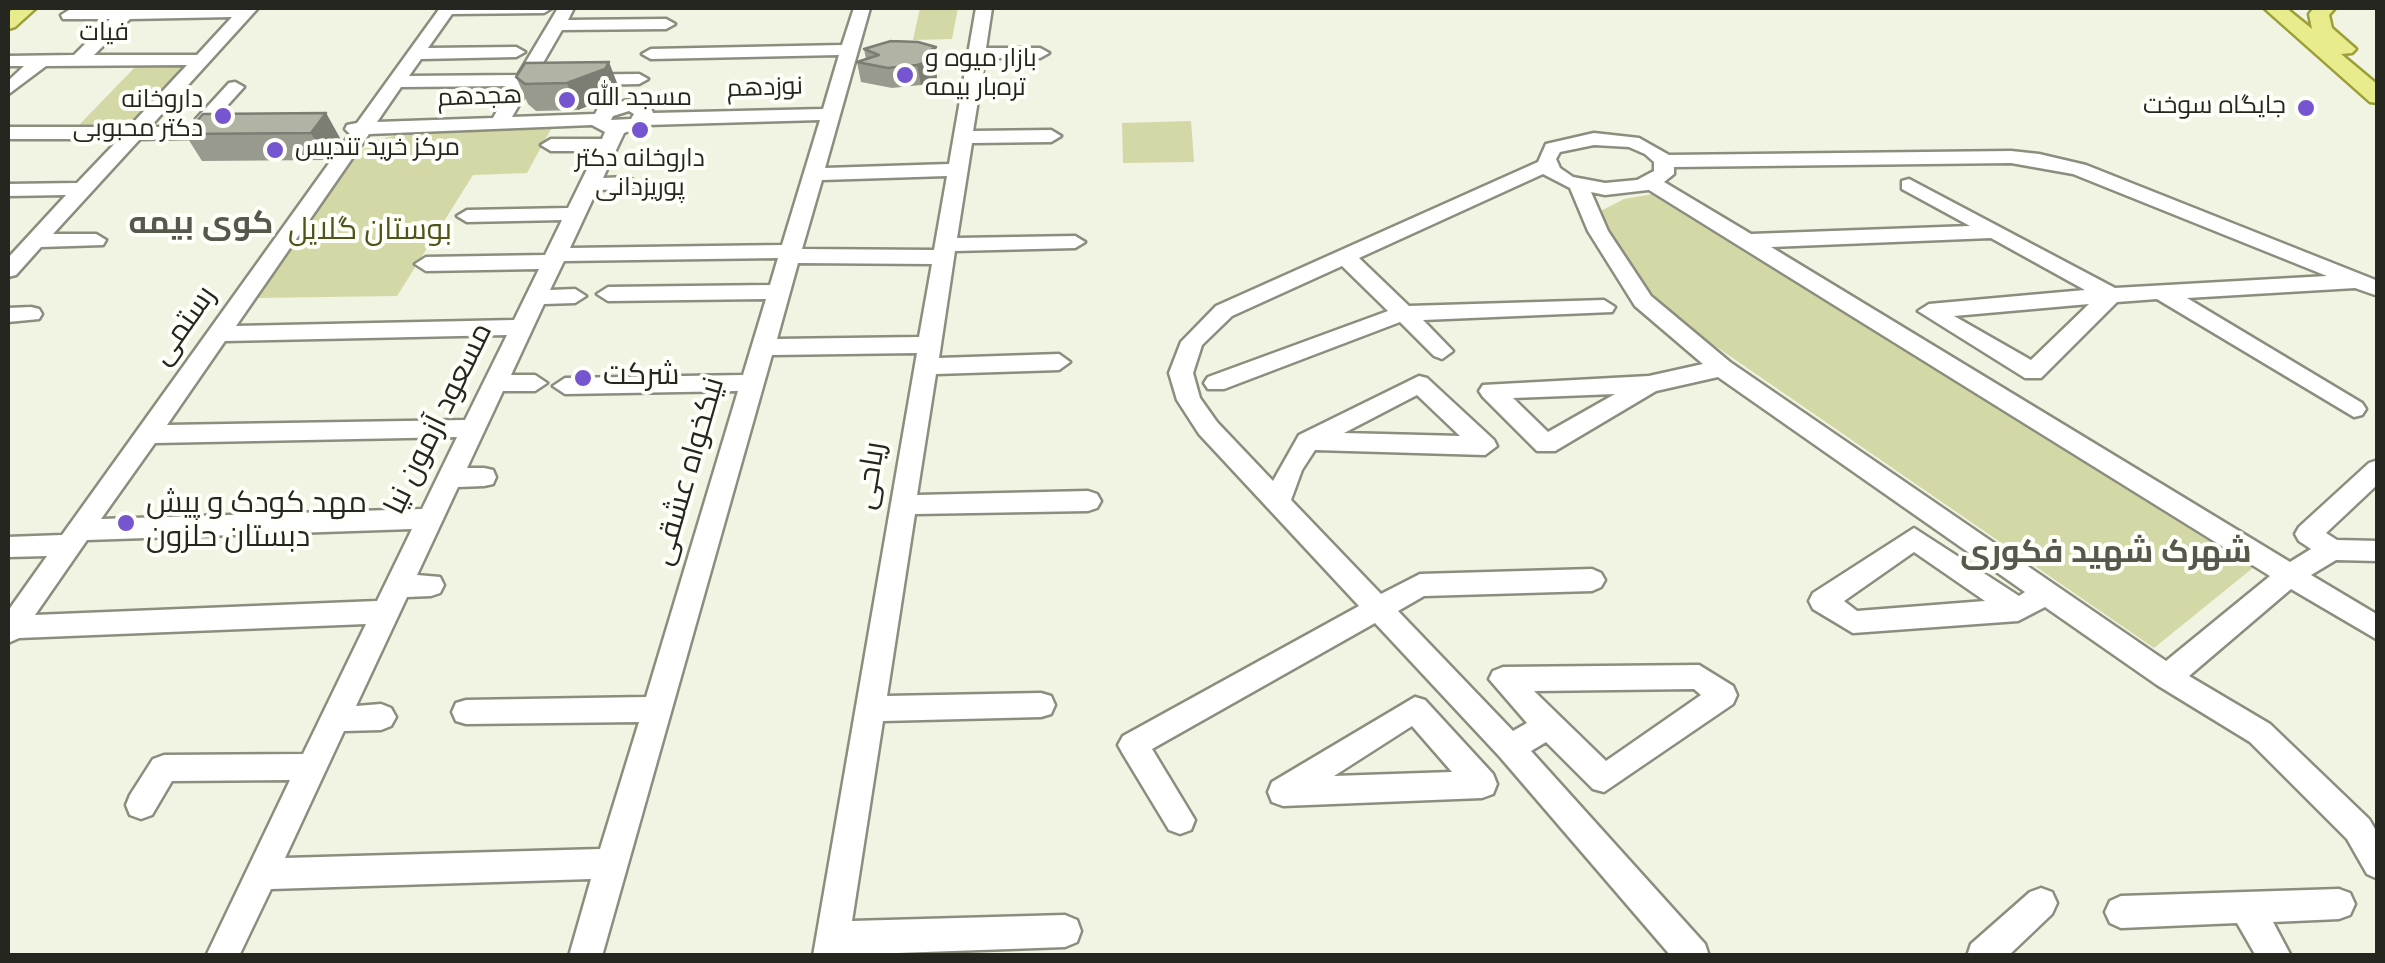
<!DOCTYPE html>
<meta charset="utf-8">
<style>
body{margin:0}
#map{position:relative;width:2385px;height:963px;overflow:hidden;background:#f1f3e3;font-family:Overpass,sans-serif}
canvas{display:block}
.frame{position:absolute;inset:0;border:10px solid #252620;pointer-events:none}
</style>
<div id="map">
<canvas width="2385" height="963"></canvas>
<div class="frame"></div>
</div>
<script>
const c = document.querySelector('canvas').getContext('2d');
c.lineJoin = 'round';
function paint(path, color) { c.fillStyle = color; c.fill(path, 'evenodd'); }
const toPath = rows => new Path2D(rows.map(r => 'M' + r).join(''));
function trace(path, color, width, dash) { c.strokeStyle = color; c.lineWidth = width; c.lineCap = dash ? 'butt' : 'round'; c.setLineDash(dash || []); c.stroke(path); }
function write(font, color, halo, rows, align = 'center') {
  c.font = font + ' Overpass,Cairo,sans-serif'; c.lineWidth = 8; c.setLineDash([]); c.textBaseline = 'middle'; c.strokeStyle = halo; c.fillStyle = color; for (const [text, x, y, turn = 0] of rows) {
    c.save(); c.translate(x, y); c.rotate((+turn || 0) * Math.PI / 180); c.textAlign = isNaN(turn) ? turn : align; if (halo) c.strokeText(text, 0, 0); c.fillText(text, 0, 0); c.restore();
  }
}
const green = toPath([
 [920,8,958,8,952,39,913,40],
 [140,62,200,62,138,124,79,125],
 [1191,121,1194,162,1123,163,1122,123],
 [551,129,527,173,473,175,397,296,256,298,358,153,377,140,409,132],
 [1653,194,2254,567,2154,648,1676,319,1634,273,1597,213,1624,199]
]);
const minor = toPath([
 [258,8,150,127,198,127,194,123,196,119,229,83,235,82,244,87,208,127,226,129,226,137,140,139,53,234,96,234,106,240,103,245,41,247,16,275,8,277,8,258,66,195,8,196,8,184,77,183,119,139,8,139,8,127,129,127,187,65,46,66,10,93,8,81,24,66,8,66,8,56,74,55,110,19,63,19,61,15,69,10,258,8],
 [232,17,197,55,94,55,130,19,232,17],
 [440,8,552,8,544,13,452,14,428,48,516,47,525,52,516,57,421,59,409,76,518,75,558,8,574,8,568,20,666,19,675,24,666,29,562,30,536,75,639,74,648,79,639,84,530,86,512,117,595,114,598,108,632,99,651,108,653,113,823,109,839,55,651,59,642,54,651,49,842,45,854,8,870,8,825,168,949,164,976,8,992,8,986,48,1040,48,1049,53,1040,58,985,58,973,131,1051,130,1061,136,1051,142,972,143,957,238,1075,236,1085,242,1075,248,955,251,939,358,1059,354,1070,362,1059,370,936,374,917,495,1088,491,1097,494,1101,501,1097,508,1088,511,915,514,887,696,1041,693,1051,696,1055,705,1051,714,1041,717,883,721,852,921,1065,915,1077,920,1081,931,1077,942,1065,947,813,956,917,353,772,355,602,956,569,956,591,879,271,889,239,956,206,956,290,780,172,781,152,815,141,819,130,815,126,805,130,795,153,759,164,755,303,754,366,624,19,638,8,643,8,611,47,556,8,557,8,537,62,535,350,134,345,129,347,125,357,123,440,8],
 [511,86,493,118,377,122,401,87,511,86],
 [629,111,634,114,631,119,611,120,613,116,629,111],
 [820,120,782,245,570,248,597,190,628,189,638,183,628,177,603,178,624,133,646,125,820,120],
 [592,125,605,132,602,139,551,139,541,145,551,151,596,151,568,208,467,210,457,216,467,222,562,220,545,255,426,257,415,264,426,271,539,269,514,320,236,326,369,134,592,125],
 [947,176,934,250,802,249,822,180,947,176],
 [778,258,770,285,608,287,597,294,608,301,766,299,743,375,565,378,553,386,565,394,738,391,646,697,466,700,456,703,452,712,456,721,466,724,639,722,600,849,285,858,344,731,381,730,391,726,396,717,391,708,381,704,356,706,407,597,431,596,440,593,444,585,440,577,417,575,458,487,484,486,493,484,496,477,493,470,484,468,467,468,503,391,535,391,547,383,535,375,511,375,544,304,575,303,586,296,575,289,550,290,564,261,778,258],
 [798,263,932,264,919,337,777,339,798,263],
 [507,335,465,420,167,425,225,341,507,335],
 [457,437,422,509,101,519,155,443,457,437],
 [412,529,377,601,35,615,87,540,412,529],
 [1594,133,1639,138,1669,155,2011,151,2039,154,2086,165,2378,281,2378,296,2355,288,2187,298,2362,403,2366,409,2362,415,2354,417,2157,299,2117,302,2041,378,2025,378,1918,311,1929,304,2085,290,1991,238,1771,247,2290,562,2311,549,2299,541,2295,534,2299,527,2369,463,2378,460,2378,484,2326,533,2337,540,2378,541,2378,561,2336,560,2311,575,2378,615,2378,640,2291,589,2189,676,2270,724,2369,819,2378,834,2378,879,2367,874,2347,839,2250,742,2157,685,2045,607,2018,621,1853,633,1813,609,1809,601,1813,593,1914,528,2019,596,2025,592,1718,377,1656,391,1555,451,1537,451,1483,397,1479,391,1483,385,1649,376,1703,364,1635,306,1588,231,1570,188,1543,174,1359,258,1409,306,1604,300,1615,307,1612,312,1423,320,1453,351,1442,359,1434,356,1400,322,1224,389,1208,389,1204,383,1208,377,1388,311,1342,266,1232,316,1202,345,1193,373,1200,398,1217,422,1273,481,1299,435,1419,376,1427,378,1494,440,1497,446,1485,455,1315,450,1302,470,1291,500,1381,594,1420,574,1592,569,1601,573,1605,580,1601,587,1592,591,1424,596,1398,611,1513,731,1527,723,1489,679,1493,671,1503,667,1699,665,1733,686,1737,695,1733,704,1604,792,1593,789,1546,742,1531,751,1705,944,1709,956,1671,956,1500,757,1375,623,1152,749,1195,820,1191,830,1180,834,1169,830,1123,754,1118,745,1123,736,1359,606,1199,434,1177,400,1169,373,1181,342,1216,306,1538,162,1546,144,1594,133],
 [1594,145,1629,147,1645,154,1654,162,1654,171,1637,180,1605,183,1573,177,1560,168,1556,159,1560,152,1594,145],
 [2011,163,2073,174,2327,276,2115,288,1909,179,1902,181,1902,189,1970,226,1751,234,1664,182,1674,174,1674,167,2011,163],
 [1648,190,1649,190,2270,576,2166,661,1730,362,1651,296,1608,231,1591,192,1605,195,1648,190],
 [2089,304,2031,360,1954,316,2089,304],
 [1615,394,1548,432,1513,398,1615,394],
 [1417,395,1460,436,1344,433,1417,395],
 [1914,552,1985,601,1857,611,1844,601,1914,552],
 [1694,689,1701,695,1606,761,1534,691,1694,689],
 [31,307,39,309,42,314,39,319,8,322,8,308,31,307],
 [1415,697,1425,700,1493,774,1497,784,1493,794,1482,798,1283,806,1272,802,1268,792,1272,782,1415,697],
 [1412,726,1452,772,1334,776,1412,726],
 [2041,888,2052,892,2057,903,2052,914,2008,956,1967,956,1971,944,2030,892,2041,888],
 [2339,889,2350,893,2355,904,2350,915,2339,919,2273,922,2291,956,2256,956,2237,923,2121,928,2110,923,2105,912,2110,901,2121,896,2339,889]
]);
const major = toPath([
 [14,8,36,8,15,27,8,29,8,13,14,8],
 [2264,8,2286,8,2312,29,2309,14,2314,8,2335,8,2329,15,2332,28,2356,49,2352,53,2341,54,2378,85,2378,103,2370,102,2264,8]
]);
const wall = toPath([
 [936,47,939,67,936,69,937,79,921,85,892,88,861,82,857,62,866,59,864,49],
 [516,77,619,88,615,95,578,110,536,111,528,104],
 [326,113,341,140,326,160,202,161,185,134]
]);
const shadedWall = toPath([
 [936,47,939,67,936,69,937,79,921,85,917,65,924,54],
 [609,62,619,88,615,95,578,110,567,83],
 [326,113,341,140,326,160,311,133]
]);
const building = toPath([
 [891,41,918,42,936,47,924,54,934,60,917,65,888,68,857,62,879,55,864,49,891,41],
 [609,62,605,69,567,83,525,84,516,77,525,63,609,62],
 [326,113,311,133,185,134,203,114,326,113]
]);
const markers = [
 [905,75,10,"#7656d0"],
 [567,100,10,"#7656d0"],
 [2306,108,10,"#7656d0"],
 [223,116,10,"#7656d0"],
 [640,130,10,"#7656d0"],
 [275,150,10,"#7656d0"],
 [583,378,10,"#7656d0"],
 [126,523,10,"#7656d0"]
];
const farStreetnames = [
 ["فیات",104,35],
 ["نوزدهم",765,90,-2],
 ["هجدهم",480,99,-2]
];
const farPoinames = [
 ["بازار میوه و",925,61],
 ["تره‌بار بیمه",925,90],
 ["مسجد الله",587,100],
 ["داروخانه",203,102,"right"],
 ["دکتر محبوبی",203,131,"right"],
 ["جایگاه سوخت",2286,108,"right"],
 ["مرکز خرید تندیس",295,150],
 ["داروخانه دکتر",640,161,"center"],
 ["پوریزدانی",640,190,"center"]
];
const parkNames = [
 ["بوستان گلایل",370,233]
];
const streetNames = [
 ["رستمی",186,327,-55],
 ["مسعود آزمون نیا",441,420,-64],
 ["نیکخواه عشقی",691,472,-74],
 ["ریاحی",873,476,-81]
];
const poiNames = [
 ["شرکت",603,378],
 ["مهد کودک و پیش",146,506],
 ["دبستان حلزون",146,540]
];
const neighbourhoodNames = [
 ["کوی بیمه",201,227],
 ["شهرک شهید فکوری",2106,556]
];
paint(green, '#d4d8a6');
trace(minor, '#8b8d7e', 5);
trace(major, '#9b9f35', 5);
paint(minor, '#fff');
paint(major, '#e9ec8d');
paint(wall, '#989a8d');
paint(shadedWall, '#7c7d73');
paint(building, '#b1b3a4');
trace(building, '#7c7d73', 2.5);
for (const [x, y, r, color] of markers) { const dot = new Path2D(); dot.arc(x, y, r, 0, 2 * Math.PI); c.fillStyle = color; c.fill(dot); trace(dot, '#fefff8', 4); }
write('25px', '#252620', '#fefff8', farStreetnames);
write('25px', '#252620', '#fefff8', farPoinames, 'left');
write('30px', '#51531a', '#fefff8', parkNames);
write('30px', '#252620', '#fefff8', streetNames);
write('30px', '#252620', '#fefff8', poiNames, 'left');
write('bold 32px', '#57584b', '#fefff8', neighbourhoodNames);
</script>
